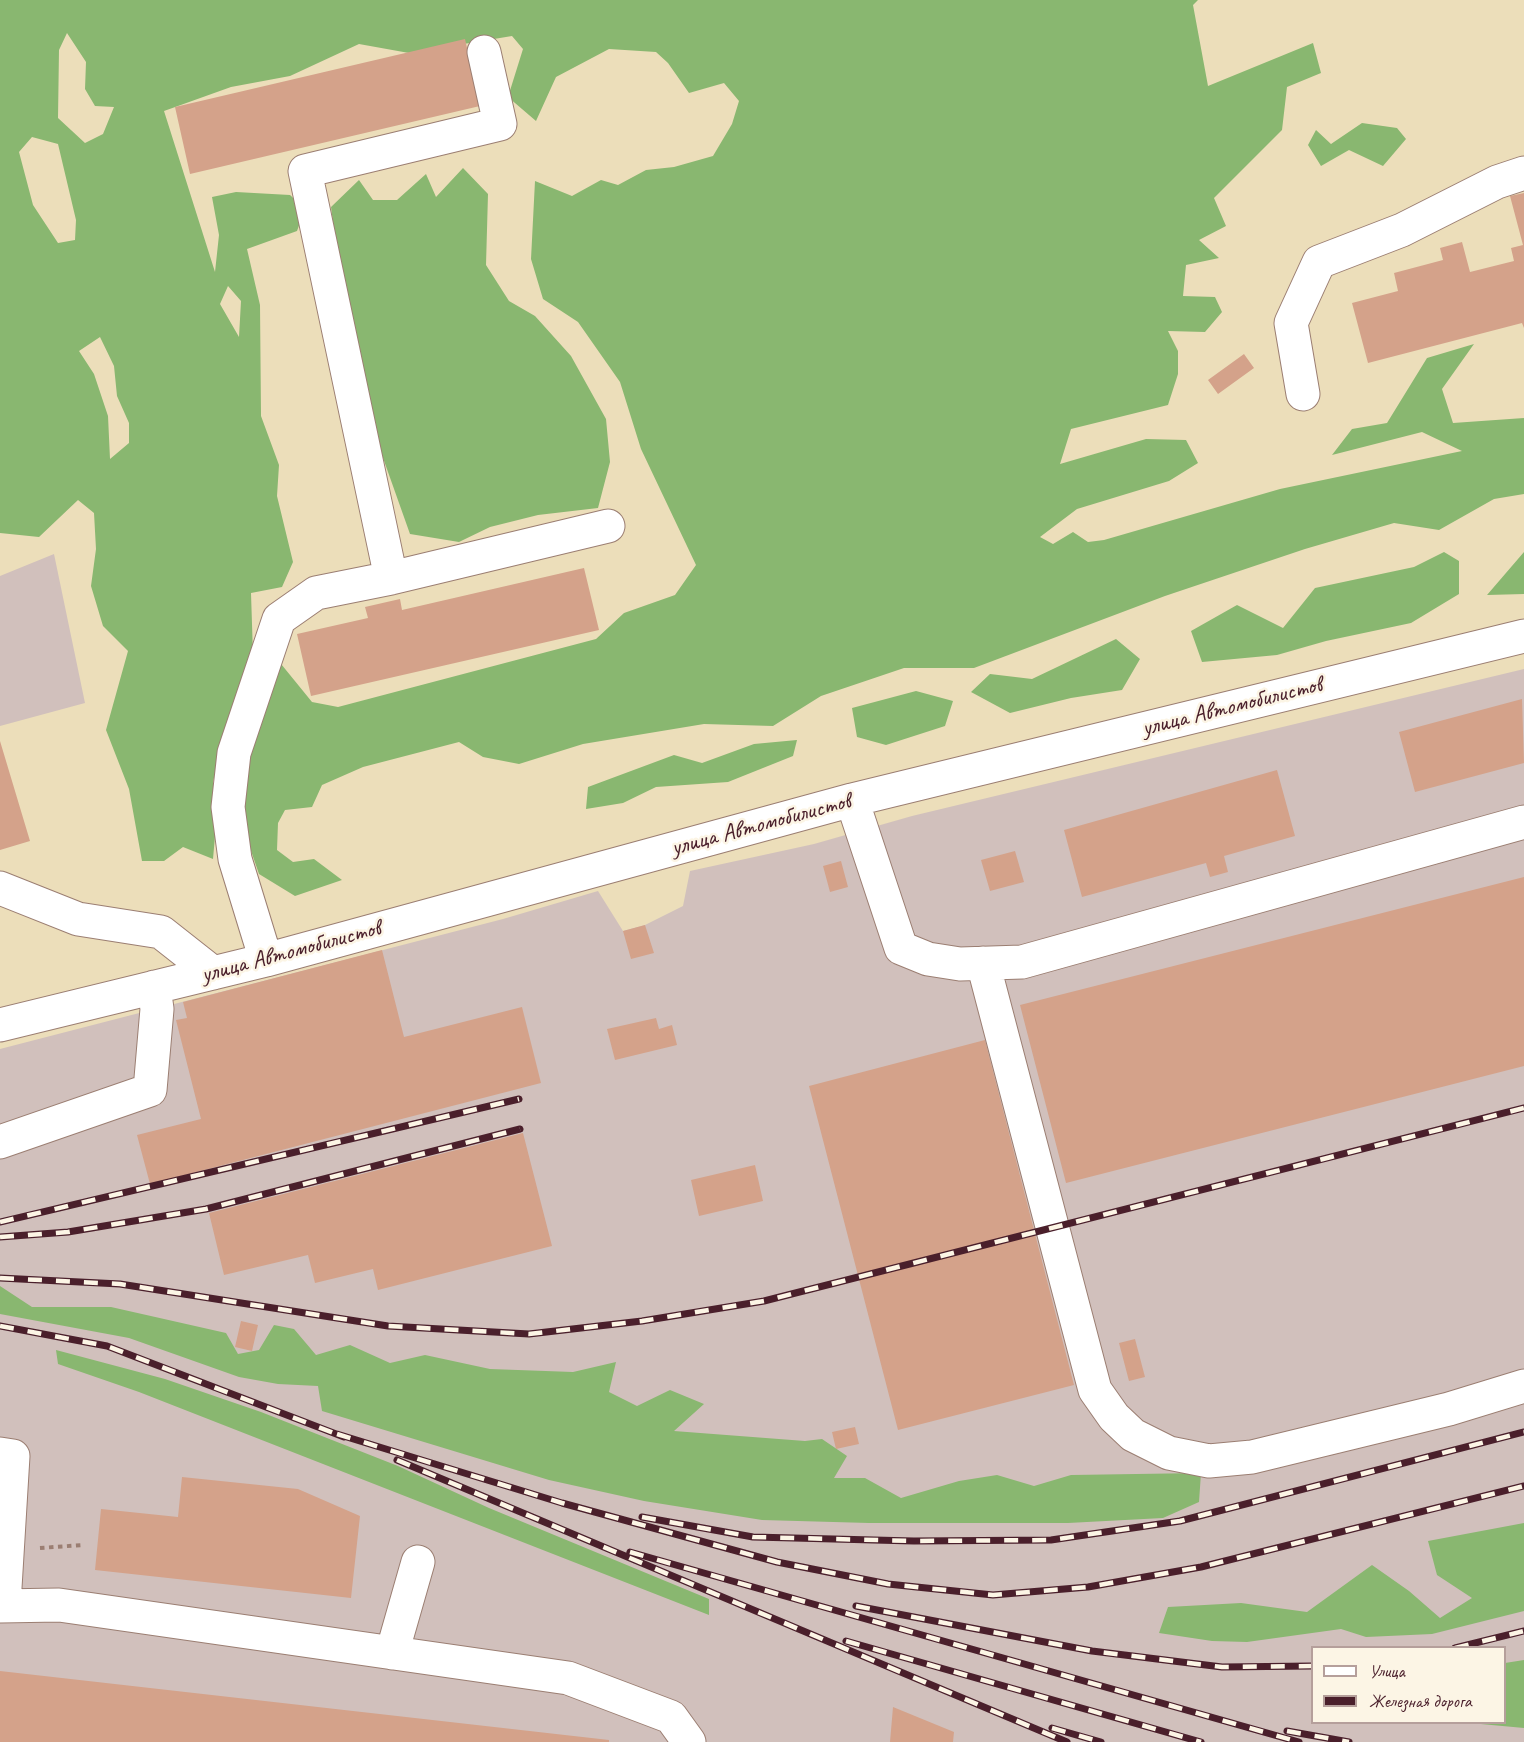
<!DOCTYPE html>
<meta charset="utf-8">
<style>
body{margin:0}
#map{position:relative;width:1524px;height:1742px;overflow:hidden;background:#ecdeba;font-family:Caveat,sans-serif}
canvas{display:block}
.legend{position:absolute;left:1311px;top:1646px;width:195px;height:78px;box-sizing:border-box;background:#fcf5e5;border:2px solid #b59f9b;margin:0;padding:8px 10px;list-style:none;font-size:18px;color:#4a1f2b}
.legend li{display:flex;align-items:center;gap:12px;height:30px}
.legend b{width:30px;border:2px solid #b59f9b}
</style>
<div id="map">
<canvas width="1524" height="1742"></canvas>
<ul class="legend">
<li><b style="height:8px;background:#fff"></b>Улица</li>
<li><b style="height:8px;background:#4a1f2b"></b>Железная дорога</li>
</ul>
</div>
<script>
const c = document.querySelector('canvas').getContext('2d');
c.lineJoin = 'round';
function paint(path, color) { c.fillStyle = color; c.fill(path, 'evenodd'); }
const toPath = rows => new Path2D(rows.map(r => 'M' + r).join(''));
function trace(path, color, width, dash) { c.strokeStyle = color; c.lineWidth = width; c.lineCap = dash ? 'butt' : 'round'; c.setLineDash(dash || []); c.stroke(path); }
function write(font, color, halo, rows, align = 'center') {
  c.font = font + ' Caveat,sans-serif'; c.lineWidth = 5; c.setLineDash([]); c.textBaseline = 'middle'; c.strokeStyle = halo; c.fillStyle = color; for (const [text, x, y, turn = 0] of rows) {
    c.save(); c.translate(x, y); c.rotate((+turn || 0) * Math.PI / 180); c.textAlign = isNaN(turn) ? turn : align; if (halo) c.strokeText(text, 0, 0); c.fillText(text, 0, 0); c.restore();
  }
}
const industrial = toPath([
 [54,554,85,703,0,726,0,576],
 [1524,669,1524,1742,0,1742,0,1049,503,919,598,891,623,931,645,925,683,906,690,871,814,844,912,816],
 [1312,1648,1504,1648,1504,1722,1312,1722]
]);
const forest = toPath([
 [0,0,1198,0,1193,5,1208,86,1313,43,1321,73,1287,87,1282,130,1214,198,1226,226,1199,240,1219,258,1186,265,1183,296,1215,297,1222,312,1205,332,1168,331,1178,351,1178,374,1168,405,1071,429,1060,464,1146,439,1186,440,1198,463,1169,481,1077,509,1040,537,1053,544,1073,532,1088,542,1104,540,1280,489,1462,451,1422,432,1332,455,1352,429,1387,423,1427,358,1474,344,1442,389,1453,423,1524,418,1524,494,1494,499,1439,530,1394,523,1305,549,1165,596,974,668,904,668,821,696,773,726,704,724,583,744,519,764,483,757,459,742,363,767,322,785,312,807,285,810,278,823,277,850,293,862,314,859,342,880,295,896,259,874,249,845,244,804,247,740,277,659,312,702,338,707,596,639,624,613,675,595,696,565,641,449,620,382,578,322,543,299,531,259,535,181,572,196,601,180,618,185,646,170,674,167,713,156,732,124,739,101,724,83,689,93,668,63,656,52,609,49,556,77,536,121,508,97,523,49,512,36,409,53,359,44,290,76,231,87,164,111,215,272,219,235,212,197,236,192,290,195,305,209,297,231,247,249,260,305,261,416,279,465,277,496,293,562,282,587,251,593,253,655,226,728,213,782,216,825,213,859,183,847,164,861,142,861,129,789,106,730,128,651,103,626,91,586,96,549,94,513,78,500,39,537,0,533],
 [67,33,86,62,85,89,95,106,114,107,103,134,85,143,58,118,59,50],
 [32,137,58,144,76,220,75,240,58,243,33,205,19,152],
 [228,286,241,301,239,337,220,304],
 [100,337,114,366,117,396,129,423,129,443,110,459,108,416,94,374,79,351],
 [1362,123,1397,128,1406,139,1383,166,1349,150,1321,166,1308,145,1316,130,1331,144],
 [463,168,488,194,486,265,509,301,535,316,571,356,606,419,610,462,598,508,538,515,490,527,459,542,410,534,377,441,338,260,331,207,359,180,373,200,397,200,426,174,436,197],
 [1444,552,1459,561,1459,594,1411,623,1326,641,1277,655,1202,662,1191,631,1237,605,1283,628,1315,588,1414,567],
 [1524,552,1524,594,1487,595],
 [1116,639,1140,659,1122,690,1071,698,1010,713,971,692,990,674,1032,679],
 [916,691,953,701,945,726,886,745,857,737,852,708],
 [797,740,793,756,728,782,656,787,623,803,586,809,588,787,674,755,702,763,754,744],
 [0,1286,32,1307,111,1307,226,1333,238,1354,259,1350,274,1325,294,1329,316,1355,350,1345,390,1363,425,1355,490,1369,573,1372,616,1362,609,1392,637,1406,670,1390,704,1404,674,1431,805,1441,822,1439,847,1456,834,1478,865,1478,901,1498,959,1481,997,1475,1034,1486,1071,1475,1201,1473,1199,1502,1163,1518,1068,1523,869,1523,762,1520,644,1501,549,1480,322,1411,318,1386,278,1384,239,1377,129,1338,0,1314],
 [56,1350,165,1379,261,1412,398,1466,489,1508,709,1599,709,1615,139,1392,58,1364],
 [1524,1523,1524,1611,1432,1634,1366,1637,1341,1629,1247,1642,1212,1641,1159,1633,1168,1607,1241,1603,1307,1612,1372,1565,1409,1591,1440,1618,1472,1598,1437,1575,1428,1541],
 [1524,1660,1524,1728,1470,1723,1504,1722,1505,1663]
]);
const building = toPath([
 [465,39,480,106,190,174,175,107],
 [1524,193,1524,328,1522,323,1368,363,1352,303,1398,291,1394,273,1443,260,1440,248,1462,242,1470,272,1514,261,1511,248,1523,245,1510,196],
 [1244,354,1254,368,1218,394,1208,380],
 [584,568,599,630,311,696,297,634,368,618,365,607,400,599,402,610],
 [1522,699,1524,763,1415,792,1399,732],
 [0,741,30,841,0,850],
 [1277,770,1295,836,1224,856,1228,872,1210,877,1206,863,1082,897,1064,830],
 [1015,851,1024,882,990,891,981,860],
 [841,861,848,887,830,892,823,866],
 [1524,877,1524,1066,1066,1183,1020,1005],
 [645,925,654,953,631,959,623,931],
 [382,950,404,1037,522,1007,541,1083,150,1184,137,1135,201,1119,176,1020,187,1018,183,1002],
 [656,1018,659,1029,672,1025,677,1045,615,1060,607,1029],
 [985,1040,1074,1385,898,1430,809,1086],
 [523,1133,552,1246,378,1290,373,1269,315,1283,308,1255,224,1275,209,1213],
 [755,1165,763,1201,699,1216,691,1180],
 [241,1321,258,1325,252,1351,235,1347],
 [1135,1339,1145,1377,1129,1381,1119,1343],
 [855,1427,859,1444,836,1449,832,1432],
 [182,1477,298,1489,360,1516,351,1598,95,1570,101,1509,178,1517],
 [0,1671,609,1740,609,1742,0,1742],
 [893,1707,954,1732,953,1742,890,1742]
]);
const path = toPath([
 [40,1548,83,1545]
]);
const minor = toPath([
 [1303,394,1291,323,1319,262,1402,230,1497,182,1524,173],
 [391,578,305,171,500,124,484,52],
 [852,800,901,948,928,959,960,964,1022,962,1524,822],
 [0,888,78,919,161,932,213,973],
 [266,960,235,859,228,807,234,753,279,619,316,593,391,578,608,526],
 [983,963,1095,1390,1114,1417,1133,1435,1169,1453,1209,1461,1252,1457,1449,1409,1524,1386],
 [0,1025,266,960,852,800,1524,636],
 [0,1142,150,1090,157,1009,154,987],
 [0,1454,13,1456,4,1604],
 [0,1606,59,1605,568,1678,671,1717,689,1742],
 [392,1653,418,1562]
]);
const rail = toPath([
 [0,1222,519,1099],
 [0,1237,68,1232,206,1209,520,1129],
 [0,1278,120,1284,388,1326,529,1334,642,1321,764,1301,1524,1108],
 [0,1326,107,1346,344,1437],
 [337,1434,562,1503,777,1562,888,1584,993,1595,1088,1587,1201,1567,1524,1486],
 [397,1460,1067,1742],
 [642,1517,753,1537,914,1541,1051,1540,1180,1521,1524,1432],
 [630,1552,1299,1742],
 [856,1606,1092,1651,1222,1667,1312,1666],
 [846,1641,1201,1742],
 [1455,1648,1524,1631],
 [1052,1728,1101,1742],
 [1287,1731,1349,1742]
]);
const streetNames = [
 ["улица Автомобилистов",1232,707,-14],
 ["улица Автомобилистов",761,825,-15],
 ["улица Автомобилистов",291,952,-15]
];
paint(industrial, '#d1c0bc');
paint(forest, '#89b770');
paint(building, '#d4a28a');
trace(minor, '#9b7e72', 35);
trace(path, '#9b7e72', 4, [4.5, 4.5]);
trace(minor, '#fff', 33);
trace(rail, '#4a1f2b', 7);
trace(rail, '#fcf5e5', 4.5, [14]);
write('24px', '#4a1f2b', '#fcf5e5', streetNames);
</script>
